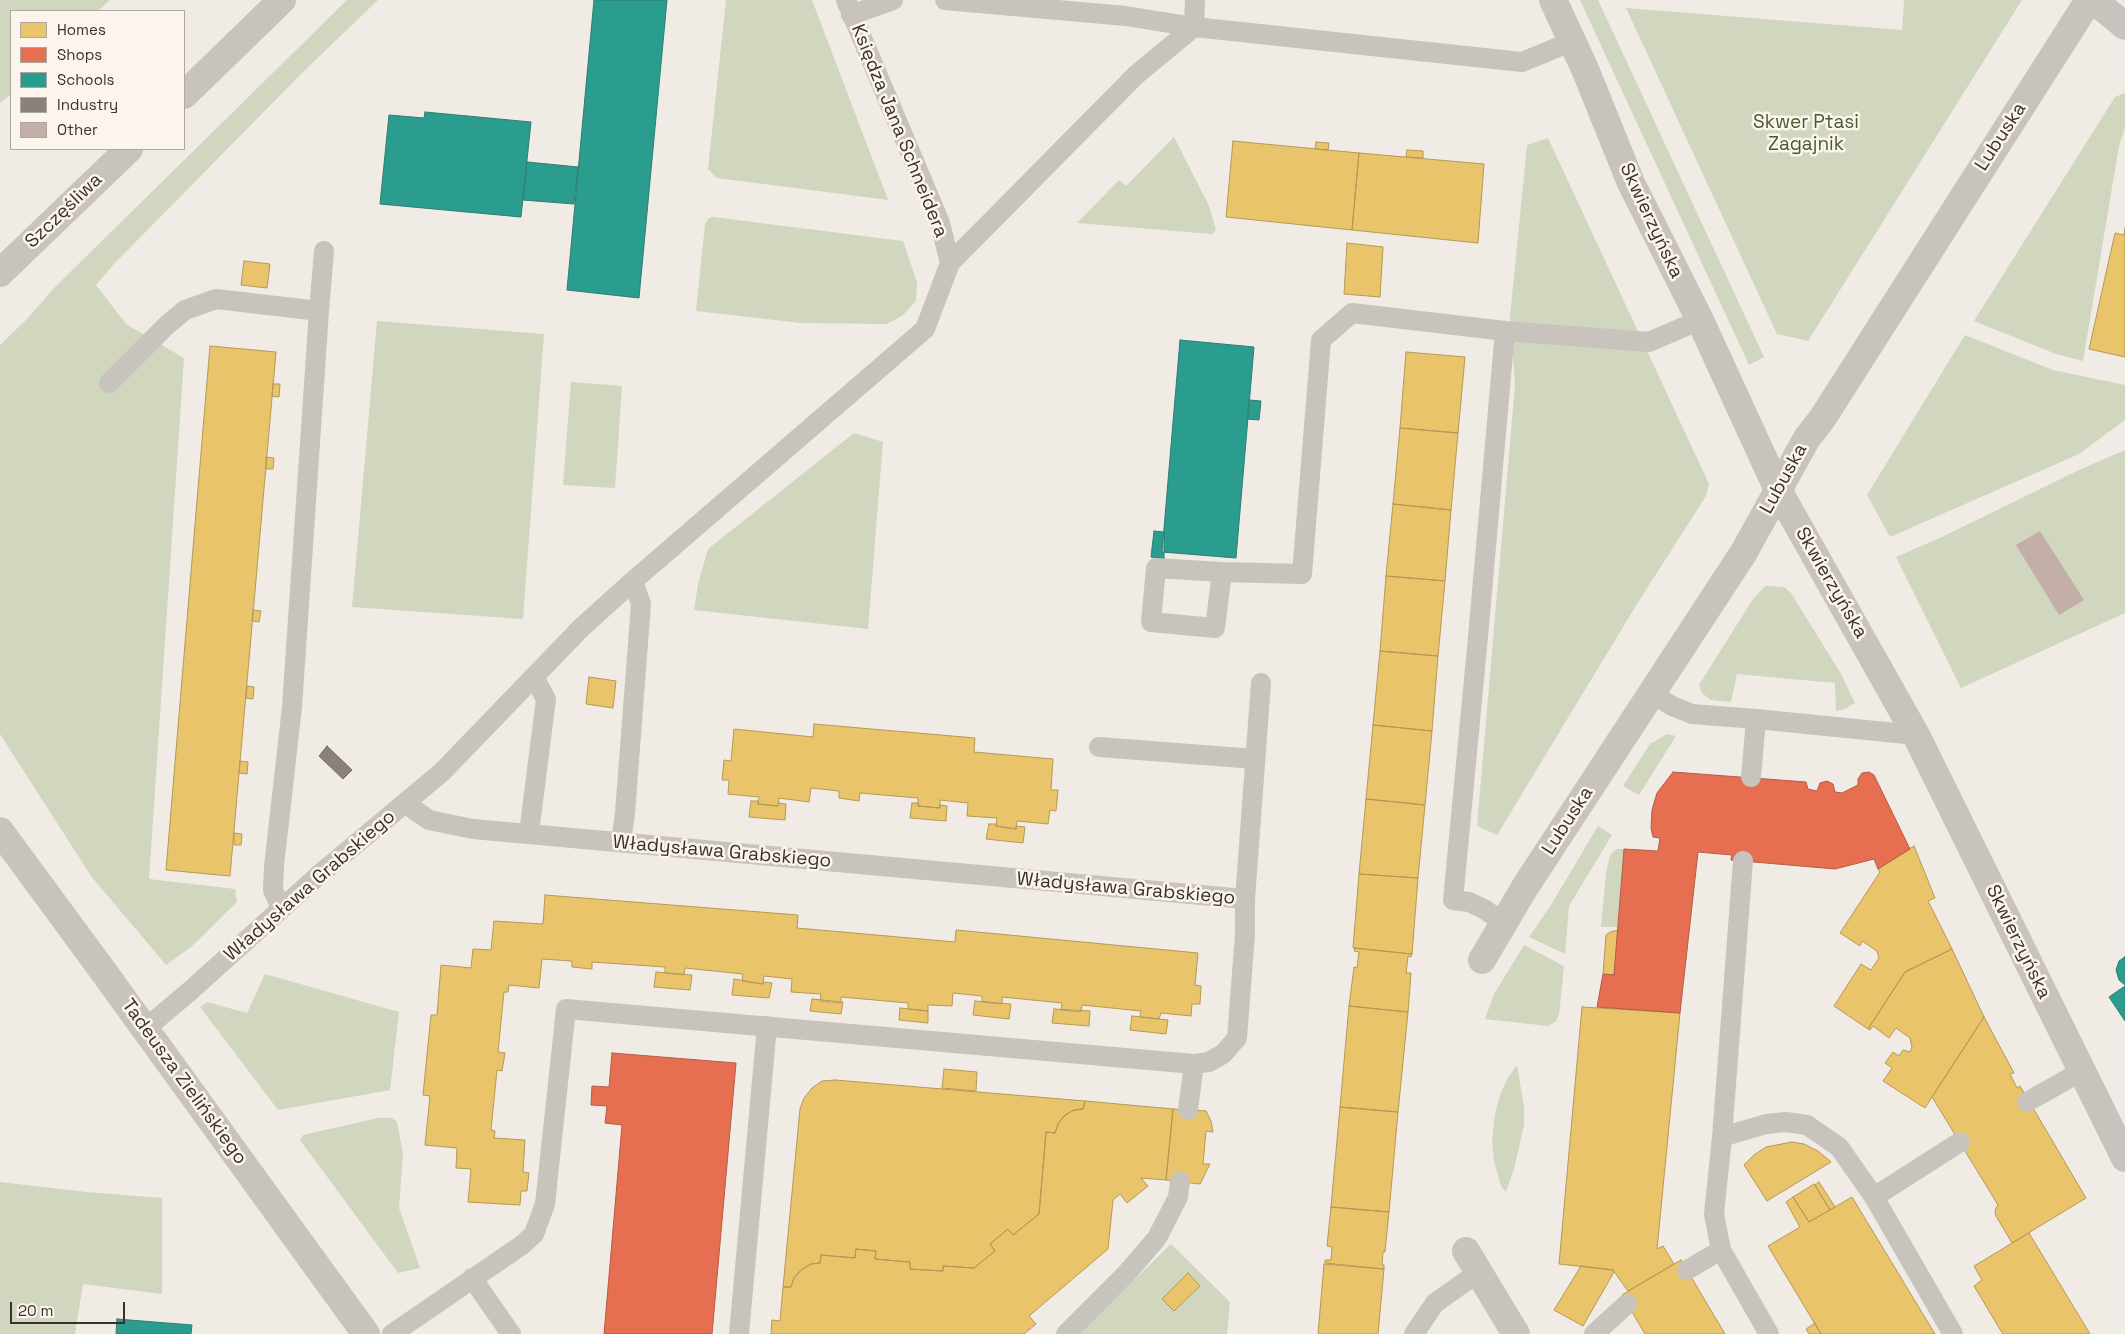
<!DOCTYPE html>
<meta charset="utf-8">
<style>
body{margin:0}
#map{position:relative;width:2125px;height:1334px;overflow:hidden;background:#f0ebe5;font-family:"Space Grotesk",sans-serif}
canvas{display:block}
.legend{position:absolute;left:10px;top:10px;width:175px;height:140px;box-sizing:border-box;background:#fbf5ee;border:1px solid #aea6a0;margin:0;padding:6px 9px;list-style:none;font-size:15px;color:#3b302b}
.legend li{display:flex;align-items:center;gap:10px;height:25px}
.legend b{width:25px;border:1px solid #aea6a0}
.scale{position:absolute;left:10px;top:1302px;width:115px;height:22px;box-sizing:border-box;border:2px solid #3b302b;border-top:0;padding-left:6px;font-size:15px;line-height:18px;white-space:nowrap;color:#3b302b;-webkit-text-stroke:4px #fbf5ee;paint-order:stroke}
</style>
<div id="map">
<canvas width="2125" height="1334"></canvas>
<ul class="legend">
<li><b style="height:14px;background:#e9c46a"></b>Homes</li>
<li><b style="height:14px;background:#e76f51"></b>Shops</li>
<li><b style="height:14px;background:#2a9d8f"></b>Schools</li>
<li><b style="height:14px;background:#8a817c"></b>Industry</li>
<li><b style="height:14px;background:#c3afa7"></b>Other</li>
</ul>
<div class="scale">20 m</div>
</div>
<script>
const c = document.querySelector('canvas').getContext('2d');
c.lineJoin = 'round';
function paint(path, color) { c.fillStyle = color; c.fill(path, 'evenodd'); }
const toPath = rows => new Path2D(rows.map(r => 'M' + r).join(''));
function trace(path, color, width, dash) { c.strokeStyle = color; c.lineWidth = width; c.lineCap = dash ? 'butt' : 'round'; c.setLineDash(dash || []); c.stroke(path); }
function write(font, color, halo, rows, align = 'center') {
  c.font = font + ' "Space Grotesk",sans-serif'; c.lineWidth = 5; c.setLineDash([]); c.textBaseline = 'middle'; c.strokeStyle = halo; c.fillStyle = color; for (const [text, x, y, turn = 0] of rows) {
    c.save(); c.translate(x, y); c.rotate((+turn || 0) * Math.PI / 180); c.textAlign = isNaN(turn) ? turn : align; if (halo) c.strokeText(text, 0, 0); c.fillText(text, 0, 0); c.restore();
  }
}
const green = toPath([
 [0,0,110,0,98,11,11,11,11,94,0,103],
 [347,0,378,0,303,72,114,264,96,285,126,324,184,358,149,879,235,889,237,902,191,947,166,965,91,876,0,734,0,345,28,318,54,288],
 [726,0,812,0,888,200,717,178,708,169],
 [1580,0,1598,0,1764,357,1749,365],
 [1904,0,2022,0,1808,341,1777,334,1626,8,1902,30],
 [2125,93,2125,128,2119,146,2083,361,2056,354,1974,321,2115,97],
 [1174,137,1209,206,1216,230,1212,234,1077,223,1119,180,1126,186],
 [1548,138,1709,484,1706,496,1637,604,1497,835,1477,826,1515,385,1510,317,1527,145],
 [713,217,903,241,917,282,916,301,903,315,887,324,801,323,696,311,705,224,709,218],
 [377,321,544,334,523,619,352,607],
 [1965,335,2053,370,2125,385,2125,420,2079,454,1890,537,1867,495],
 [571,382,622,386,615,488,563,485],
 [854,433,883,442,868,629,694,610,698,584,708,549],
 [2125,450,2125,613,1961,688,1896,557,1944,536,2079,470],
 [1765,586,1784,587,1791,593,1841,674,1855,703,1845,709,1836,711,1835,683,1737,674,1731,702,1711,700,1702,693,1699,685,1753,599],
 [1667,734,1676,736,1639,795,1623,786,1650,744],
 [1598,826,1612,835,1569,906,1565,954,1529,937,1551,905],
 [1616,849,1624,849,1618,927,1601,927,1606,873,1610,855],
 [1524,945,1564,966,1559,1015,1555,1022,1548,1026,1485,1019,1494,994],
 [265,974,399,1012,390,1090,278,1110,200,1007,207,1002,247,1013],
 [1517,1065,1524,1107,1524,1125,1514,1169,1506,1192,1501,1186,1494,1161,1492,1141,1495,1114,1500,1095,1507,1079],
 [378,1118,392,1118,397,1122,403,1154,399,1208,420,1268,398,1273,300,1140,303,1135],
 [0,1182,86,1192,162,1198,162,1294,83,1284,75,1334,0,1334],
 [1171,1244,1230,1302,1227,1334,1079,1334]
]);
const homes = toPath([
 [1233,141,1359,153,1352,230,1226,217,1233,141],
 [1316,142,1329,143,1328,150,1315,149,1316,142],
 [1407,150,1423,151,1423,158,1406,157,1407,150],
 [1359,153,1484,164,1478,243,1352,230,1359,153],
 [2125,228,2125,357,2089,349,2115,233,2124,235,2125,228],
 [1347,243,1383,247,1380,297,1344,294,1347,243],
 [244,261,270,264,267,288,241,285,244,261],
 [210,346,276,352,230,876,166,870,210,346],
 [1406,352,1465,357,1458,433,1400,428,1406,352],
 [273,384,280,384,279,397,272,396,273,384],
 [1400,428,1458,433,1451,510,1393,504,1400,428],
 [266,457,274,458,273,469,266,469,266,457],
 [1393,504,1451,510,1445,581,1386,576,1393,504],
 [1386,576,1445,581,1438,656,1380,651,1386,576],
 [253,610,261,611,259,622,252,621,253,610],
 [1380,651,1438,656,1432,731,1373,725,1380,651],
 [589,677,616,681,613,708,586,704,589,677],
 [247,686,254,687,253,699,246,698,247,686],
 [814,724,975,738,974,752,1053,759,1051,790,1058,790,1056,811,1050,810,1048,824,1017,821,1016,829,996,826,997,818,967,816,968,803,940,800,940,808,918,806,918,798,860,793,859,801,839,798,839,791,811,788,809,802,779,798,778,806,758,804,759,797,728,794,729,780,722,780,724,760,731,761,734,729,813,737,814,724],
 [1373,725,1432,731,1425,805,1366,799,1373,725],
 [240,761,248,762,247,774,239,773,240,761],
 [1366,799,1425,805,1418,878,1359,874,1366,799],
 [751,801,758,801,758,804,778,806,779,803,786,804,785,820,749,817,751,801],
 [912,803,919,803,918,806,940,808,940,805,947,806,946,821,910,818,912,803],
 [989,824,996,824,996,826,1016,829,1016,826,1025,827,1023,843,986,839,989,824],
 [234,833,242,834,241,845,234,845,234,833],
 [1914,846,1935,898,1928,901,1952,949,1905,972,1868,1029,1834,1006,1861,964,1871,970,1879,958,1877,951,1862,941,1860,946,1840,933,1880,872,1878,869,1914,846],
 [1359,874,1418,878,1412,954,1353,948,1359,874],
 [545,895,798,915,797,928,955,942,956,930,1198,953,1195,985,1201,986,1200,1004,1192,1004,1191,1016,1161,1013,1159,1019,1140,1017,1141,1011,1082,1005,1081,1012,1061,1010,1062,1003,1002,997,1002,1004,982,1002,982,996,953,993,952,1006,928,1005,928,1011,908,1009,908,1003,897,1002,841,997,841,1003,820,1001,821,994,791,992,792,979,764,976,763,984,742,981,743,974,685,968,684,975,665,973,665,967,592,962,592,969,572,967,572,961,542,959,539,988,509,985,508,992,504,992,498,1052,505,1053,502,1071,497,1070,491,1130,495,1131,494,1138,525,1140,523,1172,529,1173,527,1191,521,1191,520,1205,468,1202,471,1169,456,1168,457,1148,425,1145,430,1096,423,1095,431,1015,437,1015,441,965,471,968,473,949,491,950,494,921,543,924,545,895],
 [1618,930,1614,975,1603,974,1606,935,1610,932,1618,930],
 [1355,948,1412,954,1411,957,1408,956,1406,973,1411,973,1408,1012,1349,1006,1354,967,1357,968,1359,952,1354,951,1355,948],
 [1952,949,1984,1017,1925,1108,1883,1081,1892,1068,1885,1063,1893,1052,1899,1056,1903,1050,1910,1052,1912,1047,1910,1038,1896,1028,1889,1038,1873,1026,1870,1030,1868,1029,1905,972,1952,949],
 [656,972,692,975,690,990,654,987,656,972],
 [734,979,763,984,763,982,772,983,769,998,732,995,734,979],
 [812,999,843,1002,841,1014,810,1011,812,999],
 [975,1001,1011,1004,1009,1019,973,1015,975,1001],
 [1349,1006,1408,1012,1398,1112,1340,1107,1349,1006],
 [1582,1007,1680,1013,1657,1249,1663,1246,1674,1264,1628,1291,1613,1270,1559,1264,1582,1007],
 [900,1008,928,1011,928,1023,899,1020,900,1008],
 [1054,1009,1090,1011,1089,1026,1052,1023,1054,1009],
 [1132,1016,1168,1020,1166,1034,1130,1030,1132,1016],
 [1984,1017,2014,1073,2010,1074,2017,1088,2020,1086,2086,1198,2012,1243,1996,1216,1995,1210,1998,1205,1932,1097,1984,1017],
 [944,1069,977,1072,976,1091,942,1088,944,1069],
 [835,1080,1085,1101,1083,1109,1074,1110,1065,1115,1058,1124,1055,1133,1046,1132,1039,1214,1013,1235,1008,1229,990,1244,995,1251,974,1268,943,1266,943,1271,910,1269,910,1262,875,1259,876,1251,856,1249,855,1258,821,1255,820,1263,811,1264,801,1270,794,1278,791,1287,783,1287,800,1109,804,1098,812,1088,822,1081,835,1080],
 [1085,1101,1173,1109,1166,1180,1141,1178,1148,1186,1127,1203,1120,1194,1113,1200,1108,1249,1029,1316,1036,1324,1024,1334,771,1334,772,1320,780,1321,783,1287,791,1287,794,1278,801,1270,811,1264,820,1263,821,1255,855,1258,856,1249,876,1251,875,1259,910,1262,910,1269,943,1271,943,1266,974,1268,995,1251,990,1244,1008,1229,1013,1235,1039,1214,1046,1132,1055,1133,1058,1124,1065,1115,1074,1110,1083,1109,1085,1101],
 [1340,1107,1398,1112,1389,1212,1331,1207,1340,1107],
 [1173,1109,1206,1111,1211,1121,1213,1132,1206,1131,1203,1164,1210,1164,1200,1184,1166,1180,1173,1109],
 [1792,1142,1804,1144,1818,1151,1831,1162,1767,1201,1744,1165,1754,1155,1766,1147,1792,1142],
 [1819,1182,1835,1207,1830,1210,1815,1185,1819,1182],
 [1814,1184,1830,1210,1809,1222,1793,1197,1814,1184],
 [1793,1197,1809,1222,1852,1197,1935,1334,1821,1334,1768,1246,1800,1227,1786,1202,1793,1197],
 [1331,1207,1389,1212,1385,1252,1383,1252,1382,1265,1384,1265,1384,1269,1325,1263,1325,1260,1331,1260,1332,1247,1327,1246,1331,1207],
 [2029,1233,2090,1334,2003,1334,1998,1326,1974,1286,1982,1280,1974,1266,2029,1233],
 [1681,1260,1687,1270,1725,1334,1645,1334,1622,1295,1681,1260],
 [1324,1264,1384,1269,1378,1334,1318,1334,1324,1264],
 [1581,1266,1613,1270,1614,1272,1583,1326,1554,1310,1581,1266],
 [1188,1273,1200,1286,1174,1311,1162,1299,1188,1273],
 [1815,1323,1821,1334,1809,1334,1806,1329,1815,1323]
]);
const shops = toPath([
 [1673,772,1806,782,1808,789,1817,791,1820,783,1827,781,1833,784,1835,792,1842,793,1858,785,1858,779,1862,773,1869,772,1874,775,1910,849,1878,869,1874,859,1835,869,1731,860,1732,855,1698,852,1680,1013,1597,1007,1603,974,1614,975,1624,849,1658,851,1660,838,1653,837,1651,828,1652,810,1657,793,1673,772],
 [612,1053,736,1063,712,1334,604,1334,622,1125,605,1123,607,1106,591,1105,592,1086,609,1087,612,1053]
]);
const schools = toPath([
 [594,0,667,0,639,298,567,290,594,0],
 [425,112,531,122,521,217,380,204,389,115,424,118,425,112],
 [527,162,578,167,574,204,523,200,527,162],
 [1180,340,1254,347,1236,558,1162,552,1180,340],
 [1249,400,1261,401,1259,420,1247,419,1249,400],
 [1154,531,1164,532,1164,559,1151,557,1154,531],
 [2125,957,2125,956,2125,985,2119,980,2116,970,2119,961,2125,957],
 [2125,986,2125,1021,2109,997,2125,986],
 [117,1319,192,1325,191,1334,116,1334,117,1319]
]);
const industry = toPath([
 [327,746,352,770,343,779,319,756,327,746]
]);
const building = toPath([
 [2040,531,2084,600,2059,615,2016,545]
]);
const service = toPath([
 [846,0,940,223,950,263],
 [945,0,1126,16,1194,27,1522,62,1573,41],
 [851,15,893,0],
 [319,311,324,251],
 [109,383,167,325,185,310,216,299,319,311,292,707,274,866,273,890,281,908],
 [1222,572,1215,628,1151,622,1156,568,1222,572,1302,574,1321,340,1352,313,1505,331,1649,342,1700,320],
 [1651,693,1672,706,1692,714,1756,719],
 [1099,747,1255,759],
 [1751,777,1756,719,1916,735],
 [529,833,546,699,534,677],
 [621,842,625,813,641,604,633,581],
 [1743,861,1722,1137,1714,1214,1721,1250,1769,1334],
 [1245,899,1261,683],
 [1504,923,1484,909,1469,902,1453,900,1478,637,1505,331],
 [145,1029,190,991,320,874,442,772,581,628,633,581,925,329,950,263,1136,75,1194,27,1195,0],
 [2027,1102,2082,1071],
 [1188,1110,1194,1064],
 [1722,1137,1766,1124,1786,1122,1807,1125,1839,1147,1874,1197,1960,1142],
 [1874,1197,1953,1334],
 [1687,1270,1721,1250],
 [472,1278,511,1334],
 [392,1334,522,1245,534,1234,545,1204,566,1009,1194,1064,1209,1062,1223,1054,1237,1038,1245,934,1245,899,473,829,429,820,406,804],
 [739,1334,767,1026],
 [1066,1334,1126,1274,1157,1238,1178,1197,1180,1181],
 [1414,1334,1435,1303,1479,1272],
 [1594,1334,1627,1304]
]);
const minor = toPath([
 [1553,0,1585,69,1631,183,1700,320,1778,490,1916,735,2125,1158],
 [2093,0,2125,26],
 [1482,960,1525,887,1744,552,1807,438,1822,419,2089,0],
 [1466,1251,1516,1334]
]);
const tertiary = toPath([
 [184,95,282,0],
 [0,273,129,149],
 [0,831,103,971,366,1334]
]);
const parkNames = [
 ["Skwer Ptasi",1806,123],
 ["Zagajnik",1806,145]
];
const streetNames = [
 ["Księdza Jana Schneidera",899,131,68],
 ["Lubuska",2001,137,-57],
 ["Szczęśliwa",64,211,-44],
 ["Skwierzyńska",1651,221,65],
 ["Lubuska",1784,479,-61],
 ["Skwierzyńska",1831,583,60],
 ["Lubuska",1568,821,-57],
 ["Władysława Grabskiego",722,852,5],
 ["Władysława Grabskiego",310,886,-41],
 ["Władysława Grabskiego",1126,889,5],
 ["Skwierzyńska",2018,942,64],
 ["Tadeusza Zielińskiego",184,1082,54]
];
paint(green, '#d1d6bf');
paint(homes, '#e9c46a');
trace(homes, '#b59857', 1);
paint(shops, '#e76f51');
trace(shops, '#b35c46', 1);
paint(schools, '#2a9d8f');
trace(schools, '#2f7c71', 1);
paint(industry, '#8a817c');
trace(industry, '#726964', 1);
paint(building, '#c3afa7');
trace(service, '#c9c3be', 20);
trace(minor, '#c9c3be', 28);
trace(tertiary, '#c9c3be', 28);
write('19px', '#4a5a2e', '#fbf5ee', parkNames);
write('19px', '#3b302b', '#fbf5ee', streetNames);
</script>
